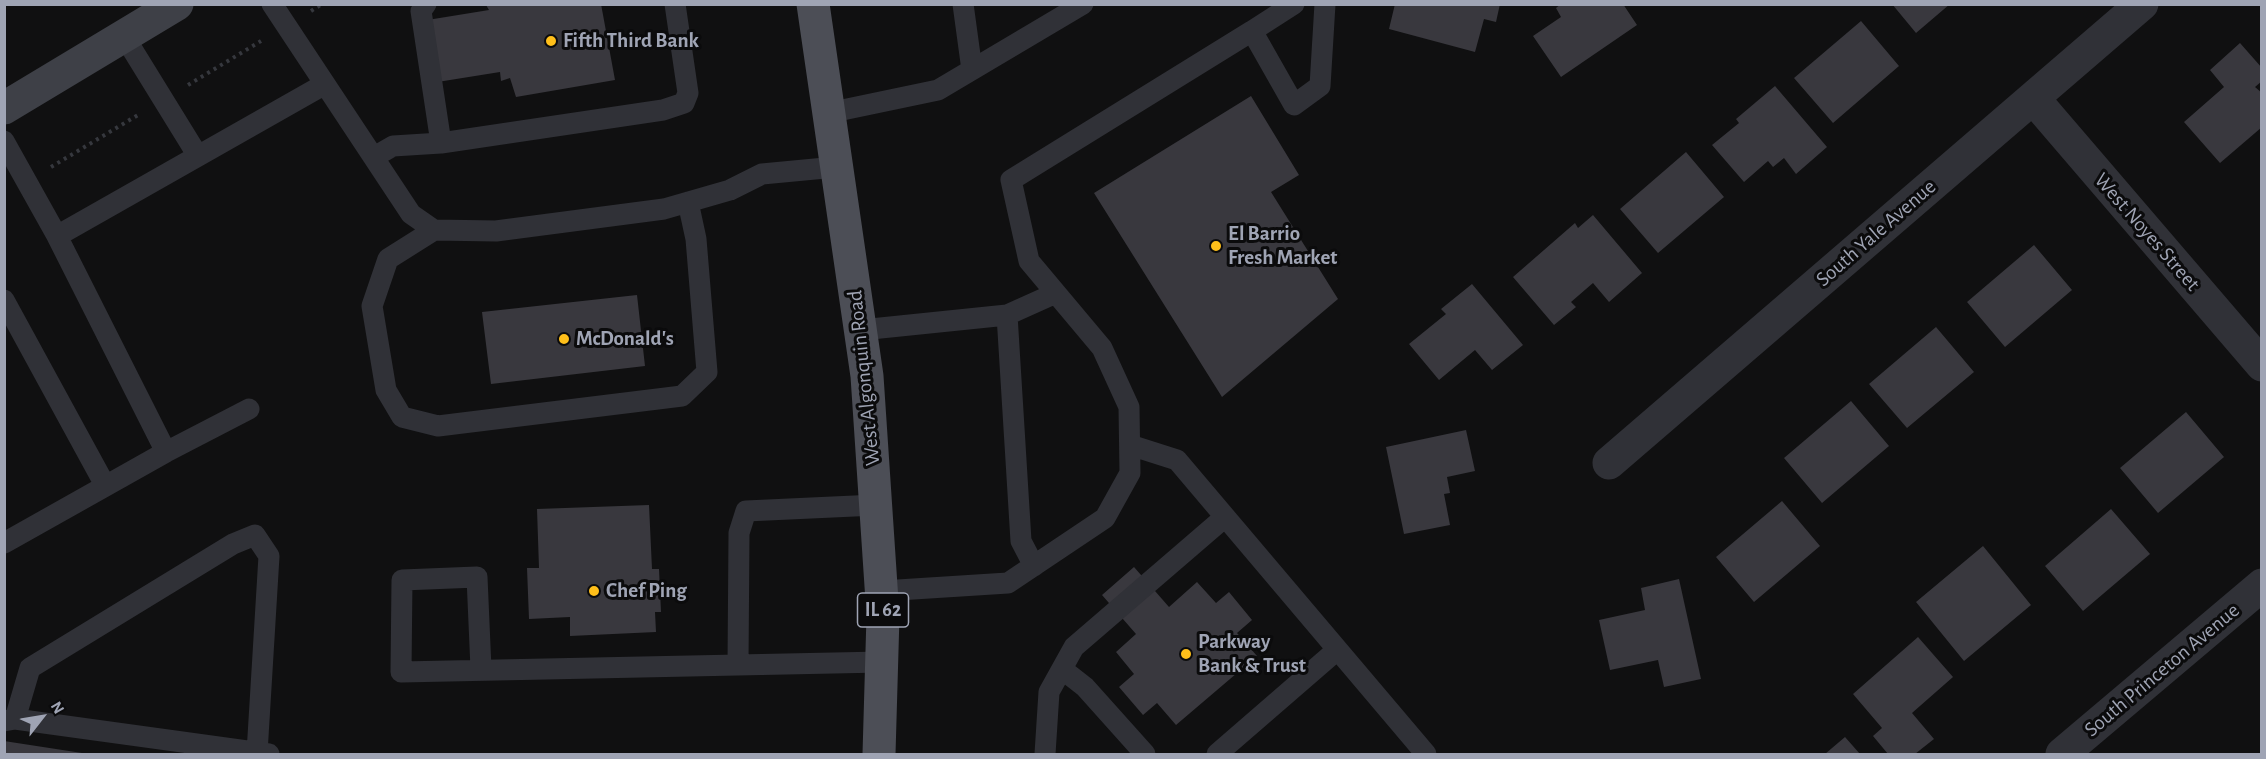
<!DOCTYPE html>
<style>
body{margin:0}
#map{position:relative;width:2266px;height:759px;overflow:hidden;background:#101011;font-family:"Alegreya Sans",sans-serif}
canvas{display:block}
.frame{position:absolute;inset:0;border:6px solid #9fa4b4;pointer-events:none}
.north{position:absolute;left:12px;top:687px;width:60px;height:60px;-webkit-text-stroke:4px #0b0b0c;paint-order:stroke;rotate:59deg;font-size:16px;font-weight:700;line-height:24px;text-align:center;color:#9fa4b4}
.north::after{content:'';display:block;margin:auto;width:21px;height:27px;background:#9fa4b4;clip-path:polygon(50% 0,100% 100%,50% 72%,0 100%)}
</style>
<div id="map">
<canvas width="2266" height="759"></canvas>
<div class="frame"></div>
<div class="north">N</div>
</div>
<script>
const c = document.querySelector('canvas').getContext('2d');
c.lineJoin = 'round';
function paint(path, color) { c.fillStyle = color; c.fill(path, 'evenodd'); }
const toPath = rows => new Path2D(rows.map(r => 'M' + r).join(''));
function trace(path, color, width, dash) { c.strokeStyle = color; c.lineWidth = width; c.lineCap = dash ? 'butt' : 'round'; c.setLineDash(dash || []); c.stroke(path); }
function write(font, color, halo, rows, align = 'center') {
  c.font = font + ' "Alegreya Sans",sans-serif'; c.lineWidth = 6; c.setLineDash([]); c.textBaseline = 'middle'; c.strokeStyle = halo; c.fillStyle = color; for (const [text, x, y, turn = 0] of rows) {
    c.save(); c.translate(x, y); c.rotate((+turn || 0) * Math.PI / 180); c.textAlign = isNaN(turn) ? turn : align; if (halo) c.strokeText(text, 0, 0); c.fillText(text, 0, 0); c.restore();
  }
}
const building = toPath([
 [496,4,601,4,615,80,516,97,510,78,501,81,500,72,425,84,415,22,489,10,486,5],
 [1395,4,1500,4,1496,22,1484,19,1475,52,1389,29],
 [1561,4,1623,4,1637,25,1561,77,1533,36,1561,17,1556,8],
 [1892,4,1950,4,1916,33],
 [1861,21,1899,66,1833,123,1794,78],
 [2240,43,2262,68,2262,81,2255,87,2262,93,2262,127,2220,163,2184,122,2224,87,2210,70],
 [1775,86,1827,147,1796,174,1784,158,1773,167,1768,161,1744,182,1712,145,1739,123,1736,119],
 [1251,96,1299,175,1271,192,1338,299,1222,397,1094,193],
 [1686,152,1724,197,1658,253,1620,209],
 [1593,215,1642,273,1609,302,1593,283,1571,302,1576,307,1554,325,1513,277,1575,223,1578,228],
 [2034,245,2072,290,2005,347,1967,302],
 [1472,284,1523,345,1492,370,1475,350,1439,380,1409,344,1446,314,1441,309],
 [637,295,645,366,491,384,482,312],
 [1936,327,1974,372,1907,428,1869,384],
 [1851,401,1889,446,1822,503,1784,458],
 [2186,412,2224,457,2158,513,2120,468],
 [1466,430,1475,471,1447,477,1450,493,1444,494,1450,525,1404,534,1386,447],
 [1782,501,1820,546,1754,602,1716,557],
 [649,505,652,569,659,569,661,612,655,612,656,632,570,636,570,617,529,619,527,568,539,568,537,509],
 [2111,509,2150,554,2083,611,2045,566],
 [1983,546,2031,605,1964,661,1916,602],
 [1134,567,1169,607,1197,582,1216,603,1229,592,1252,620,1237,633,1257,656,1176,725,1157,703,1143,715,1119,687,1134,674,1116,652,1136,634,1102,595],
 [1679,579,1701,679,1664,687,1658,660,1610,670,1599,620,1645,610,1641,588],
 [1918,637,1953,677,1912,713,1934,739,1915,754,1888,754,1873,736,1882,728,1853,694],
 [1845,737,1860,754,1825,754],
 [4,741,82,753,82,754,4,754]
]);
const path = toPath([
 [311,11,322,4],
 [188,85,261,41],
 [51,167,138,115]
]);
const service = toPath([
 [272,4,411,214,434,230,496,231,664,209,730,190,762,174,836,167],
 [426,4,421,11,441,143],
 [963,4,972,70],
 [1294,4,1252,31,1294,105,1320,86,1325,4],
 [124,36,198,156],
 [828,113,938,90,1083,4],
 [4,141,57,236,166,452,249,409],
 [374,157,393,146,441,143,663,110,684,103,688,93,675,4],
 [434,230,388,259,372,306,386,390,402,417,438,426,682,396,707,372,696,239,688,202],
 [57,236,325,84],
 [4,300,105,485],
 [861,330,1007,315],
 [1130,445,1177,460,1426,754],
 [4,543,166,452],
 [1034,566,1021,541,1007,315,1056,293],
 [882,591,1008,583,1105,518,1130,473,1129,407,1102,348,1029,261,1011,180,1252,31],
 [738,665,739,533,746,511,876,505],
 [481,669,477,577,402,580,401,672,882,662],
 [1062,669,1085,687,1145,754],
 [15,719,30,668,233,544,255,535,269,556,257,753],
 [4,721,15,719,269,754],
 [1045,754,1049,692,1074,647,1225,517],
 [1217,754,1337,650]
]);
const minor = toPath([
 [2033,98,2262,365],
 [1609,463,2142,4],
 [2062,754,2262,585]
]);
const secondary = toPath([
 [4,108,177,4]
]);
const primary = toPath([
 [813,4,867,376,883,616,879,754]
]);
const markers = [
 [551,41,6,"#ffbf1a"],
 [1216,246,6,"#ffbf1a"],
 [564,339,6,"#ffbf1a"],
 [594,591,6,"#ffbf1a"],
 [1186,654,6,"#ffbf1a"]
];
const shields = [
 [883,610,51]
];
const shieldNames = [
 ["IL 62",883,610]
];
const poiNames = [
 ["Fifth Third Bank",563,41],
 ["El Barrio",1228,234],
 ["Fresh Market",1228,258],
 ["McDonald's",576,339],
 ["Chef Ping",606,591],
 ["Parkway",1198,642],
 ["Bank & Trust",1198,666]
];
const streetNames = [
 ["West Noyes Street",2147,232,49],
 ["South Yale Avenue",1876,233,-41],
 ["West Algonquin Road",864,378,-96],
 ["South Princeton Avenue",2162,670,-40]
];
paint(building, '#39383e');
trace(path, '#36383e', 4, [3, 4.5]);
trace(service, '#303137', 21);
trace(minor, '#303137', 33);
trace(secondary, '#3e4047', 33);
trace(primary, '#4c4e56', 33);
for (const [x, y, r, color] of markers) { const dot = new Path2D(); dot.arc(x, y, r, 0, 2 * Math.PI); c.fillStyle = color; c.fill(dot); trace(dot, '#0b0b0c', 2); }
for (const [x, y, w] of shields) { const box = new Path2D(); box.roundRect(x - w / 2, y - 17, w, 34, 4.5); c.fillStyle = '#0b0b0c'; c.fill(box); trace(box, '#9fa4b4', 1.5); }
write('bold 20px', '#9fa4b4', null, shieldNames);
write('bold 21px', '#9fa4b4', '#0b0b0c', poiNames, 'left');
write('21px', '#9fa4b4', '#0b0b0c', streetNames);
</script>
